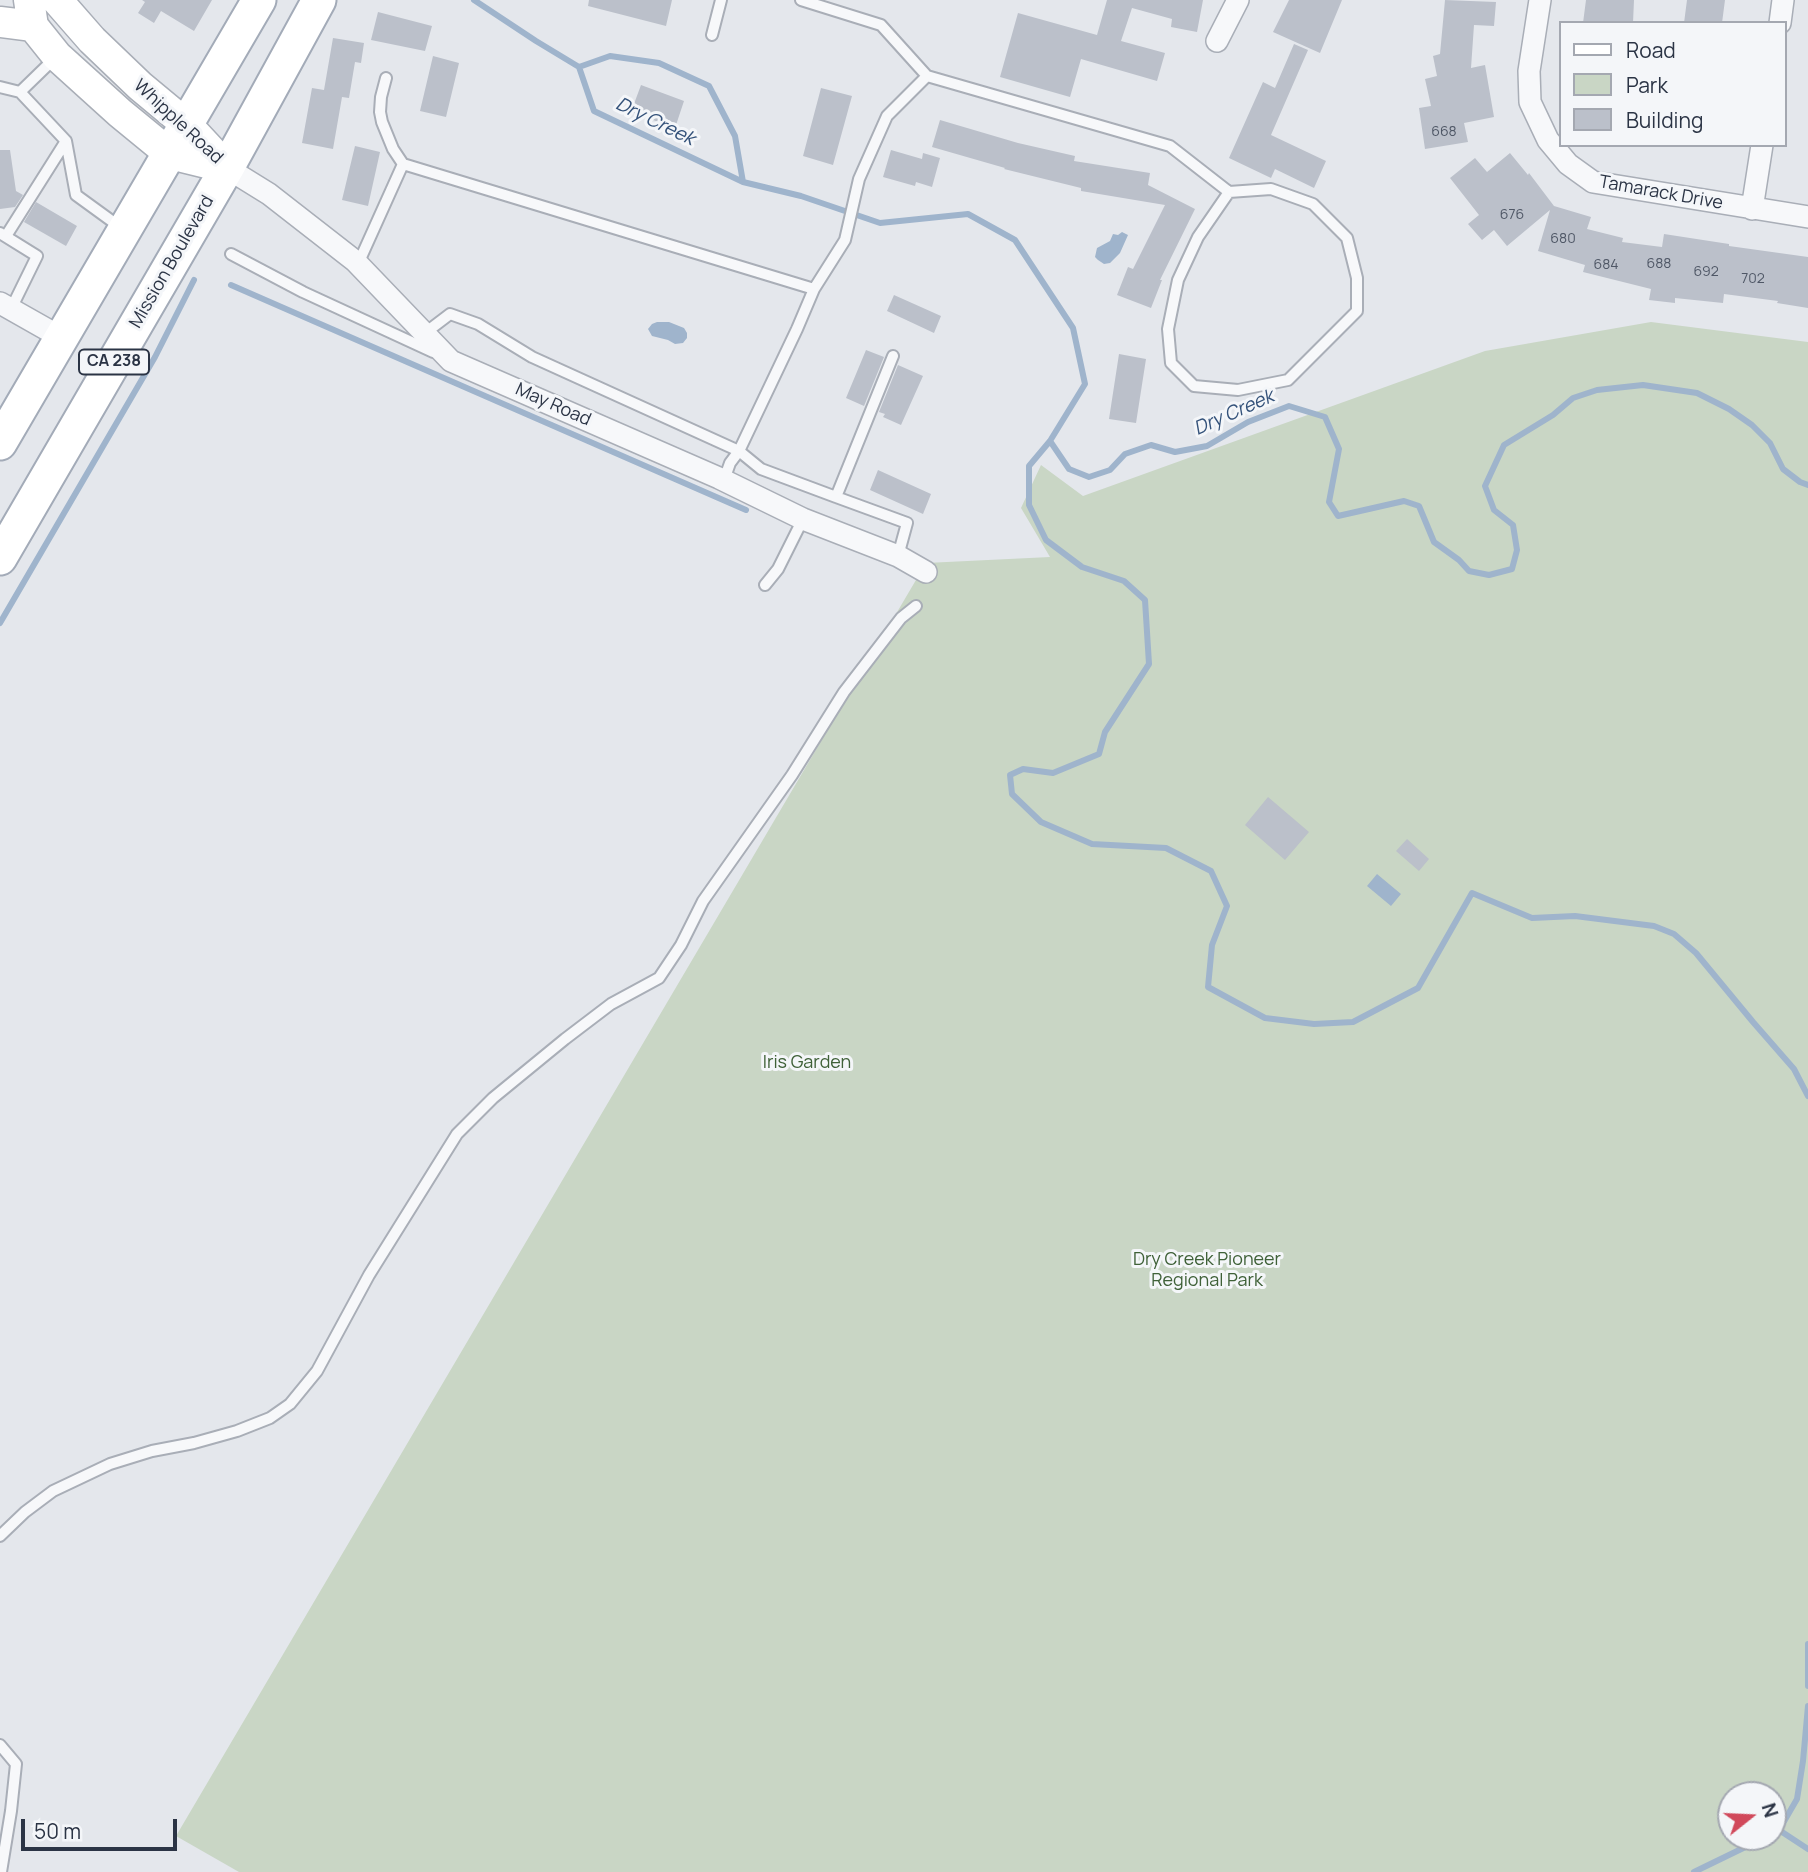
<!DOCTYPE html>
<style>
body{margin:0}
#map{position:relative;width:1808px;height:1872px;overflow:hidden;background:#e4e7ec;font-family:Manrope,sans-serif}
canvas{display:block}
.legend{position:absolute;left:1559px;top:21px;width:228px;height:126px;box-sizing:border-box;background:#f4f6f9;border:2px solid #a4a8b1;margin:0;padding:9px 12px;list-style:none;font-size:21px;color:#2b3445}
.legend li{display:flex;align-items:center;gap:14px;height:35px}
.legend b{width:35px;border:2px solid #a4a8b1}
.north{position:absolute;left:1717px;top:1781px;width:70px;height:70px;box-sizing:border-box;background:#f4f6f9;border:2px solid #a4a8b1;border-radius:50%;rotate:72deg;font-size:19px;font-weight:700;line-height:28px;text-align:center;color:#2b3445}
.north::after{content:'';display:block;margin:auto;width:24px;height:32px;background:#d1495b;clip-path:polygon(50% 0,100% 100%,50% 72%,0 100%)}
.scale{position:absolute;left:21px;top:1819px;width:156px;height:32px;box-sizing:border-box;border:4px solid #2b3445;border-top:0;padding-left:9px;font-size:21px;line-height:24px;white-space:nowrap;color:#2b3445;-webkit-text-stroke:5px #f4f6f9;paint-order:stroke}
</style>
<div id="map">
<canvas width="1808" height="1872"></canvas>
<ul class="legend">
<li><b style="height:9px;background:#fff"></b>Road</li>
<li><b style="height:19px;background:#c9d6c5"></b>Park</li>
<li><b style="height:19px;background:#bbc0ca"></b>Building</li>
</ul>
<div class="north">N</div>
<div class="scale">50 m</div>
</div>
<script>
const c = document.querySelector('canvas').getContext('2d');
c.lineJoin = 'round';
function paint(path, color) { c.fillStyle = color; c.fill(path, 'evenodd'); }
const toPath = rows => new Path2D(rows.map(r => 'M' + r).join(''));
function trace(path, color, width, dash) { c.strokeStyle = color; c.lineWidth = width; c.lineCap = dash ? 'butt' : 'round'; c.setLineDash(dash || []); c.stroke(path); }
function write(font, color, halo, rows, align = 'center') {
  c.font = font + ' Manrope,sans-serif'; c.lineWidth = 6; c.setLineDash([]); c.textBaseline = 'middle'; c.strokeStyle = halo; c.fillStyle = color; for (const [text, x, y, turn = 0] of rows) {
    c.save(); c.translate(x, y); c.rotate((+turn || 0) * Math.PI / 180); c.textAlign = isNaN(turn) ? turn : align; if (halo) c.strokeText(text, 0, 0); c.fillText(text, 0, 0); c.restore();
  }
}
const green = toPath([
 [1651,322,1808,342,1808,1872,239,1872,176,1836,926,563,1050,557,1021,508,1041,465,1083,496,1485,351],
 [1731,1795,1773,1795,1773,1837,1731,1837]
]);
const water = toPath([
 [1122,232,1128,235,1120,253,1110,263,1104,264,1098,260,1095,257,1097,248,1110,241,1113,234,1118,235],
 [657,322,669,322,684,328,687,333,687,338,683,343,675,344,668,340,652,336,648,329,652,324],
 [1377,874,1401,894,1391,906,1367,886]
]);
const stream = toPath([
 [474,0,536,41,579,67,594,111,743,182,801,196,880,223,968,214,1015,240,1073,328,1085,384,1050,441,1029,466,1029,505,1046,540,1082,567,1124,581,1145,600,1149,664,1105,732,1099,754,1053,773,1023,769,1010,775,1012,794,1041,822,1092,844,1166,848,1211,871,1227,906,1212,945,1208,987,1265,1018,1314,1024,1353,1022,1418,988,1472,893,1532,918,1575,916,1654,926,1674,934,1696,953,1753,1022,1794,1069,1808,1096],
 [579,67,610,56,659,63,709,86,735,136,743,182],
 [231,285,746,510],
 [1050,441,1069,469,1089,477,1110,470,1125,454,1151,445,1175,452,1207,446,1248,422,1289,406,1325,417,1339,449,1329,502,1338,516,1404,501,1419,506,1434,542,1459,560,1469,571,1489,575,1512,569,1517,550,1513,525,1494,510,1485,486,1504,445,1553,415,1573,398,1597,390,1643,385,1697,393,1729,409,1752,425,1770,443,1783,469,1800,482,1808,485],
 [0,623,155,357,194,280],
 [1808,1644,1808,1686],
 [1779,1830,1808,1849],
 [1773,1834,1779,1830,1797,1799,1803,1761,1808,1706],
 [1694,1872,1766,1837]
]);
const building = toPath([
 [142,0,212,0,194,31,161,11,154,23,138,13,145,2],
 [589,0,672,0,666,26,588,6],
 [1107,0,1203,0,1197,32,1171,27,1172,19,1132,8,1121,41,1165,53,1157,81,1081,59,1070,97,1000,77,1018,13,1097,35],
 [1289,0,1342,0,1320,53,1273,32],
 [1445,0,1496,2,1494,26,1474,25,1471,68,1485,65,1494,117,1464,123,1468,142,1425,149,1419,108,1431,106,1425,79,1437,76,1433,56,1440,54],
 [1586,0,1634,0,1633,23,1583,23],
 [1687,0,1725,0,1722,23,1684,23],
 [378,12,432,26,425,51,371,40],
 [333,38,364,43,361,63,355,62,349,98,342,97,333,149,302,143,312,88,324,90],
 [1294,44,1308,50,1271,135,1326,161,1314,188,1275,169,1271,178,1229,158,1263,82,1275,88],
 [433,56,459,63,446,117,420,111],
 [641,85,684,101,675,128,631,112],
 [821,88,852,96,833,165,803,156],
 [940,120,1018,143,1075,156,1074,161,1150,173,1148,185,1195,209,1160,280,1162,280,1151,308,1117,295,1128,267,1133,269,1165,205,1081,191,1081,188,1004,169,1005,168,932,147],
 [355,146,380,152,368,206,342,200],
 [0,150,10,150,16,191,23,195,15,207,0,209],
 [891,150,922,159,923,153,940,158,932,187,916,182,915,186,883,177],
 [1510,153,1528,175,1529,173,1554,206,1591,217,1587,229,1623,238,1622,242,1662,247,1664,234,1729,244,1729,246,1808,257,1808,308,1777,303,1778,301,1724,294,1723,303,1675,298,1675,303,1649,300,1651,289,1583,272,1585,265,1538,251,1550,210,1507,246,1494,230,1482,240,1468,224,1479,215,1450,178,1475,158,1487,172],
 [36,202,77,226,66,246,24,222],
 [894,295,941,316,934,333,887,311],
 [866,350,884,357,864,406,846,398],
 [1119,354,1146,359,1136,423,1109,419],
 [898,365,923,376,901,425,883,417,885,414,879,412],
 [878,470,931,494,923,514,870,490],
 [1268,797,1309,832,1285,860,1245,825],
 [1407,839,1429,859,1419,871,1396,851]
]);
const service = toPath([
 [712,35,721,0],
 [55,58,20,92,66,141,76,195,120,227],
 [927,76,1170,146,1229,192,1198,237,1178,280,1168,329,1171,363,1194,386,1238,390,1288,380,1357,311,1357,278,1347,238,1313,204,1271,189,1229,192],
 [386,78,381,97,380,112,382,122,393,149,403,164],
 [0,87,20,92],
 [0,233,37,256,11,309],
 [6,236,66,141],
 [231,254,303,292,433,352],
 [358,264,403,164,814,289],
 [425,333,450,314,478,324,532,357,739,451,797,329,814,289,845,240,859,179,887,116,927,76,881,25,801,0],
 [724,480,730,463,739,451,761,469,836,497,893,356],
 [836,497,907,523,898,556],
 [765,585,778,569,803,519],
 [0,1536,25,1512,53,1491,110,1464,152,1451,194,1443,237,1431,270,1418,290,1404,317,1371,369,1275,457,1134,493,1098,565,1039,611,1004,659,978,681,945,703,901,792,775,844,692,901,618,916,606],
 [0,1745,16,1764,11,1811,1,1872]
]);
const minor = toPath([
 [1540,0,1529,71,1530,102,1548,140,1568,164,1593,182,1808,217],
 [1780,23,1783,0],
 [1217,41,1238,0],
 [227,168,269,194,355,261,451,361,719,478,803,519,898,556,926,572],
 [1752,209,1762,145],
 [0,303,62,338]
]);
const secondary = toPath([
 [29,0,33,26,57,56,120,113,170,154,227,168],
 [57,0,92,40,140,86,187,125,227,168],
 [0,22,33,26]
]);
const primary = toPath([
 [0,443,259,0],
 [0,558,227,168,319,0]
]);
const numberNames = [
 ["668",1444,132],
 ["676",1512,215],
 ["680",1563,239],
 ["688",1659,264],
 ["684",1606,265],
 ["692",1706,272],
 ["702",1753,279]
];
const shields = [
 [114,362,70]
];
const shieldNames = [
 ["CA 238",114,362]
];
const streetNames = [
 ["Whipple Road",178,122,43],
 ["Tamarack Drive",1661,193,10],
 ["Mission Boulevard",172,262,-60],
 ["May Road",553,405,24]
];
const parkNames = [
 ["Iris Garden",807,1063],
 ["Dry Creek Pioneer",1207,1260],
 ["Regional Park",1207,1281]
];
const waterNames = [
 ["Dry Creek",655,122,26],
 ["Dry Creek",1234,413,-24]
];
paint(green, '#c9d6c5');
paint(water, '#9fb4cc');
trace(stream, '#9fb4cc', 6);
paint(building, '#bbc0ca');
trace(service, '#a9aeb7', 14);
trace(minor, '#a9aeb7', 24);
trace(secondary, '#a9aeb7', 33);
trace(primary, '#a3abb8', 37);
trace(service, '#f7f8fa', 10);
trace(minor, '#f7f8fa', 21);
trace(secondary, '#fff', 30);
trace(primary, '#fff', 33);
write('14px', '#4f5766', null, numberNames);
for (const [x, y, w] of shields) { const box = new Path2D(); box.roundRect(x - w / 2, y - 12.5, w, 25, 5); c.fillStyle = '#f4f6f9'; c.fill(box); trace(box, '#2b3445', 2); }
write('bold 16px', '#2b3445', null, shieldNames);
write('18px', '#2b3445', '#f4f6f9', streetNames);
write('18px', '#3f6138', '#f4f6f9', parkNames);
write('italic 19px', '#34527a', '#f4f6f9', waterNames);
</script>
